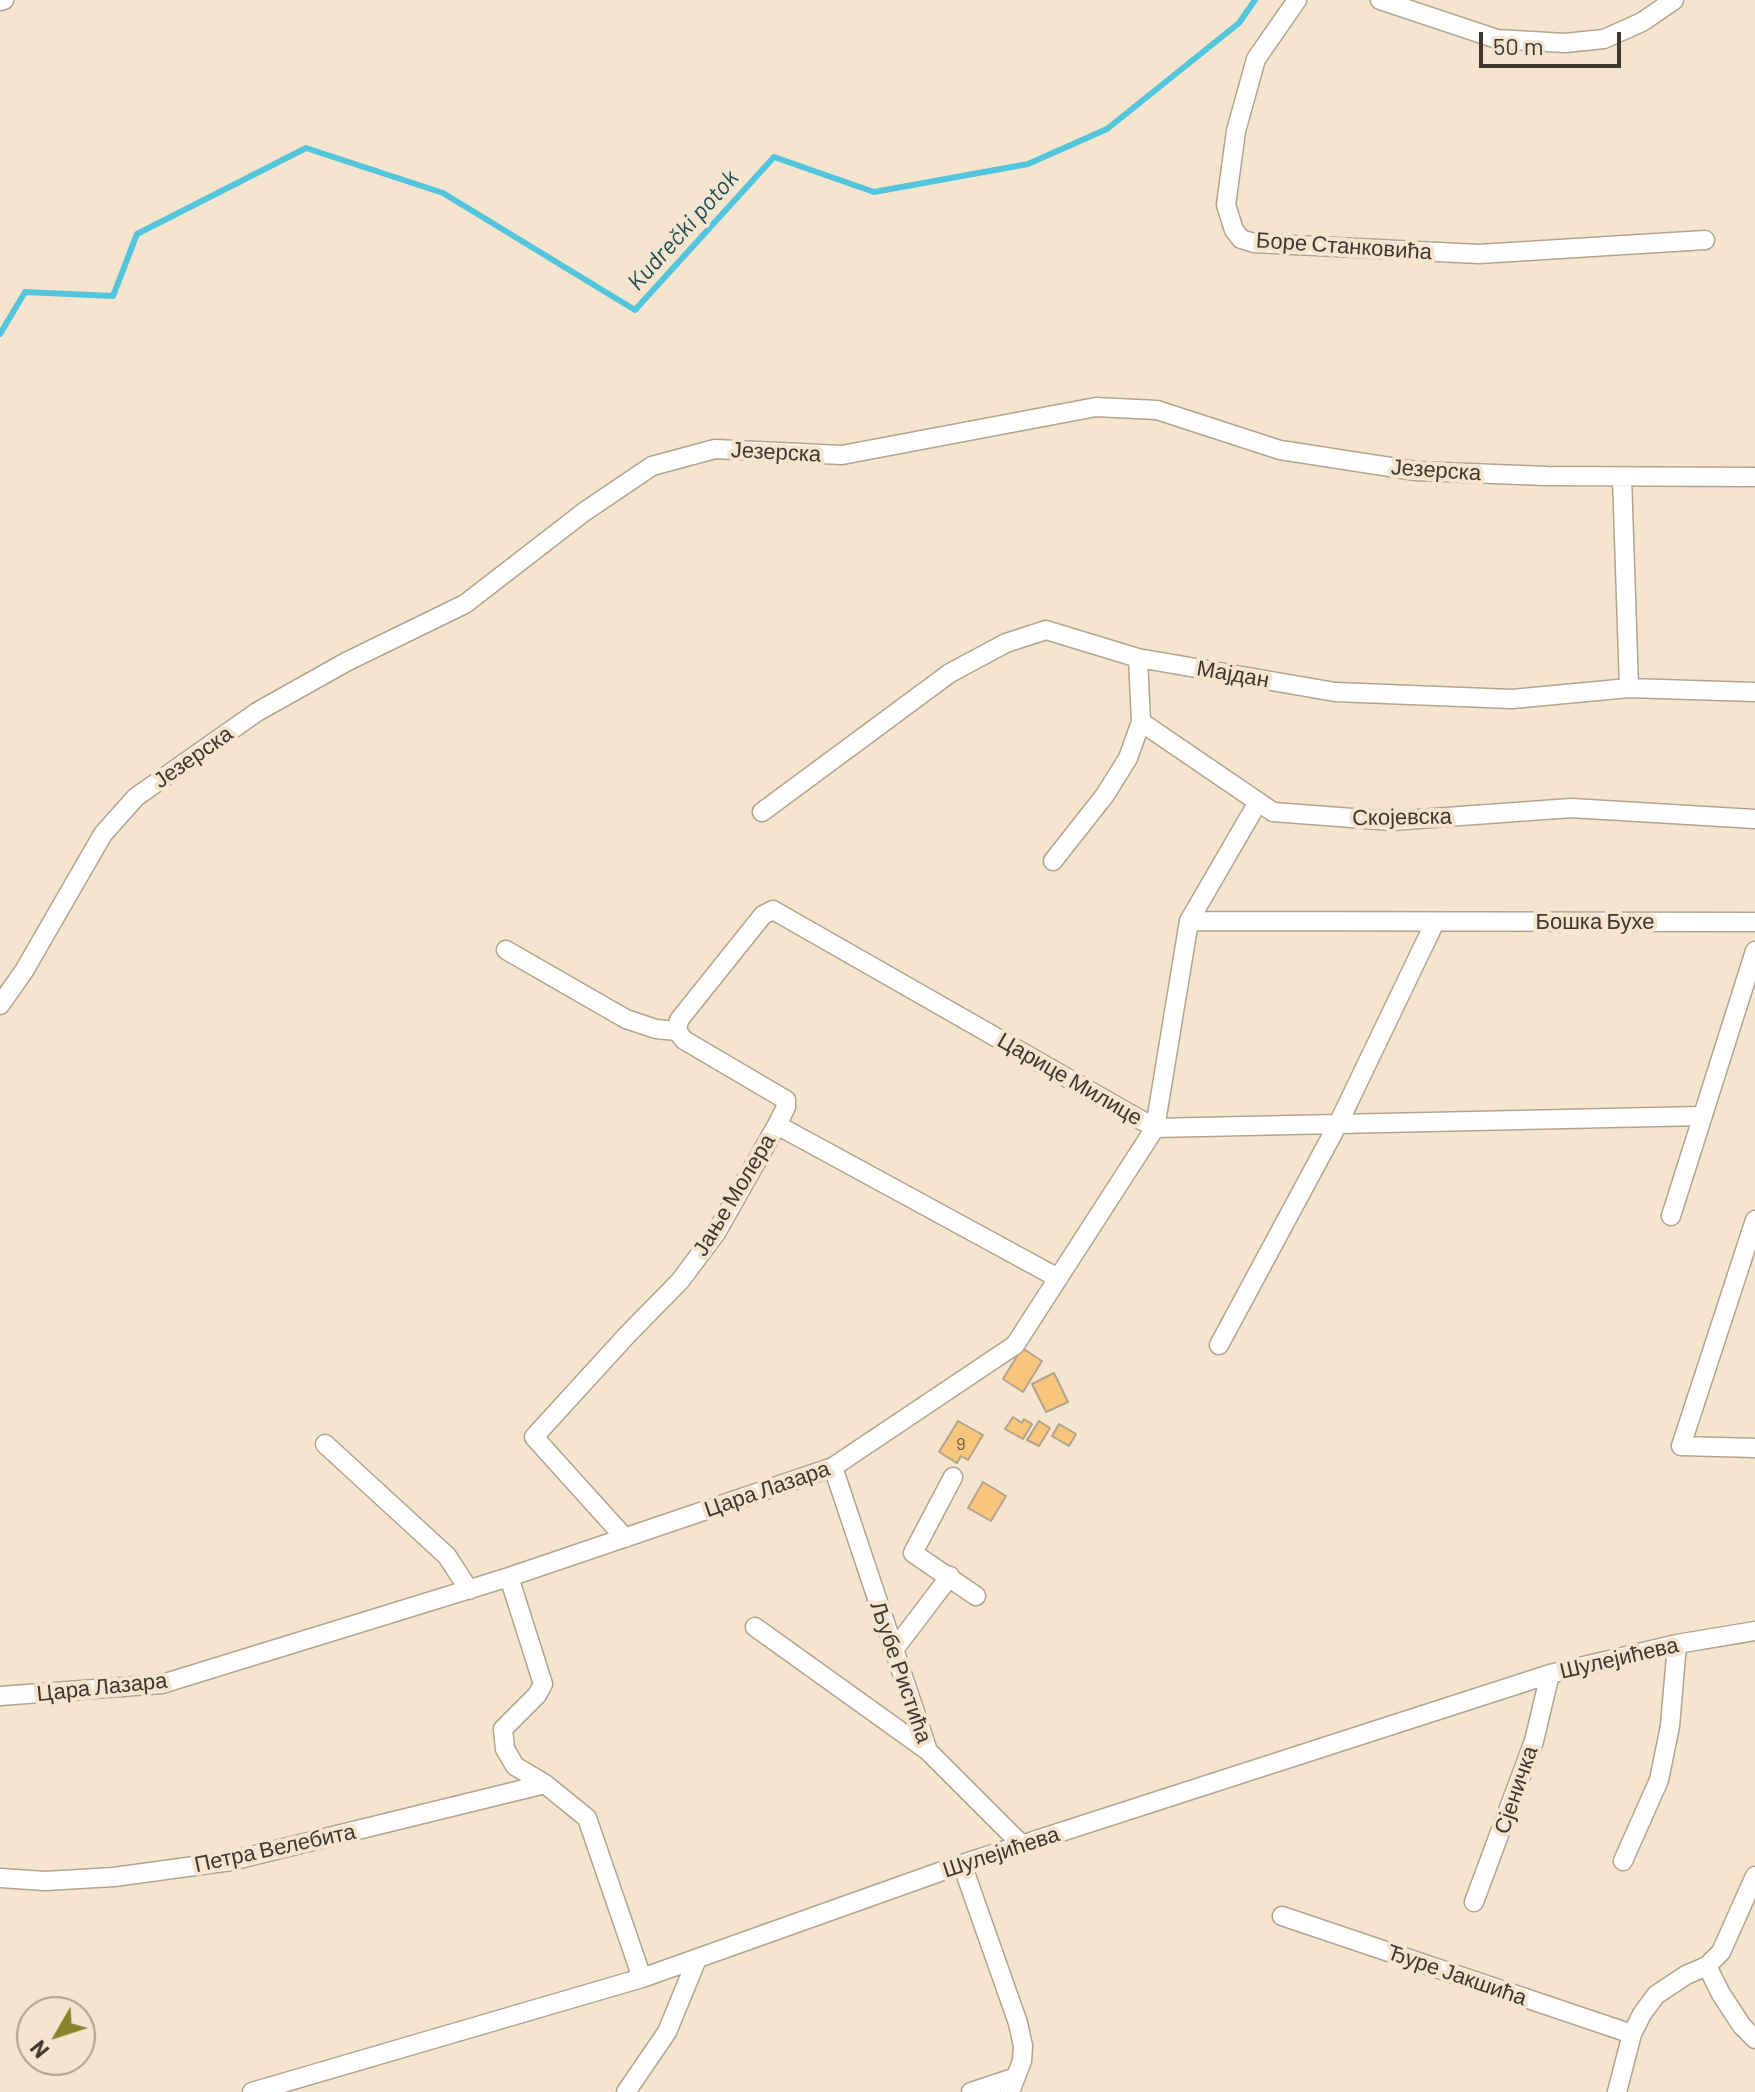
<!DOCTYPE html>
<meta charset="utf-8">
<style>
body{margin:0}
#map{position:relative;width:1755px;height:2092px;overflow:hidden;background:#f5e5ce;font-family:Barlow,sans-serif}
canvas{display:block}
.north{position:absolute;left:16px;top:1996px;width:80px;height:80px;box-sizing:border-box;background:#f5e5ce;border:2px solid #aca08e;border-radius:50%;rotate:231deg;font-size:22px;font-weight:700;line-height:32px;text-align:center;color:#3e382f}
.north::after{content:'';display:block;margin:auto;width:28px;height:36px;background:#8a832b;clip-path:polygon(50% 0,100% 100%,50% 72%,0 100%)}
.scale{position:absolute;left:1479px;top:32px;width:142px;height:36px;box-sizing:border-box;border:4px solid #3e382f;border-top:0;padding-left:10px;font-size:24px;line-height:28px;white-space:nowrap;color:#3e382f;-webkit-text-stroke:6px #f5e5ce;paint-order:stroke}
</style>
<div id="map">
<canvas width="1755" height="2092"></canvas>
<div class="north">N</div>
<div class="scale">50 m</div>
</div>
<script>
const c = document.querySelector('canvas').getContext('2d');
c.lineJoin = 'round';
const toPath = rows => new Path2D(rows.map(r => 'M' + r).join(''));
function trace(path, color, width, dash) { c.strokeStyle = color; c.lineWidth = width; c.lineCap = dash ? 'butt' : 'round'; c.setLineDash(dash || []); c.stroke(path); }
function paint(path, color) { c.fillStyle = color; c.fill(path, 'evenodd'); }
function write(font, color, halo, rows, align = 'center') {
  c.font = font + ' Barlow,sans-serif'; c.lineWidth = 8; c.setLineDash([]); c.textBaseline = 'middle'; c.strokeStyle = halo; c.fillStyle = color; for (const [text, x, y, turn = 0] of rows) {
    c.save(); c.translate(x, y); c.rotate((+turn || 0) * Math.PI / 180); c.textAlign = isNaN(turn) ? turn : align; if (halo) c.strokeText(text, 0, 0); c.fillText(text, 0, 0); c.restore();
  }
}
const stream = toPath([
 [0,334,25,292,113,296,137,234,306,148,443,193,635,310,774,157,874,192,1028,164,1107,129,1239,23,1255,0]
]);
const building = toPath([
 [1022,1348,1042,1361,1023,1392,1003,1379,1022,1348],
 [1054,1373,1068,1402,1046,1412,1032,1384,1054,1373],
 [1013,1417,1022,1423,1024,1419,1032,1424,1023,1439,1005,1429,1013,1417],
 [958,1421,983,1435,968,1460,961,1456,957,1463,939,1452,958,1421],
 [1039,1421,1050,1428,1039,1446,1027,1440,1039,1421],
 [1059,1424,1076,1434,1069,1446,1052,1436,1059,1424],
 [983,1482,1006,1496,991,1521,968,1508,983,1482]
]);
const minor = toPath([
 [1297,0,1256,59,1236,131,1226,205,1234,230,1241,239,1254,243,1479,254,1705,240],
 [1380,0,1497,39,1565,43,1604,39,1642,22,1674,0],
 [0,1,4,0],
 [1622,477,1629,688],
 [1138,658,1141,722,1273,812,1392,821,1571,808,1755,819],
 [762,812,950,673,1006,643,1046,630,1138,658,1335,692,1512,699,1629,688,1755,692],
 [1053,861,1105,795,1128,758,1141,722],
 [1189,921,1755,922],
 [506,950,626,1019,656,1029,677,1031],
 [0,1005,24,971,103,834,136,797,257,712,346,662,465,604,584,512,652,466,715,449,842,455,1096,407,1157,410,1280,450,1416,471,1547,476,1755,477],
 [677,1031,679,1020,763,915,773,910,1155,1128,1701,1116],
 [677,1031,684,1040,786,1100,786,1107,777,1125],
 [1671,1216,1755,951],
 [1755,1220,1681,1446,1755,1448],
 [1219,1345,1338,1124,1435,922],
 [325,1444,447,1556,469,1590],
 [833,1467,928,1751,1022,1845],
 [953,1477,913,1553,976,1596],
 [625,1538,534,1437,628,1334,680,1281,716,1233,777,1125,1058,1278],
 [509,1577,543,1684,537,1695,503,1729,505,1749,515,1766,545,1784,587,1818,642,1978],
 [755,1627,928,1751],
 [893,1651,950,1576],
 [0,1696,162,1684,509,1577,833,1467,1015,1345,1155,1128,1189,921,1258,802],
 [1623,1861,1659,1780,1670,1726,1677,1644],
 [962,1864,1018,2023,1023,2046,1022,2061,1010,2092],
 [1755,1876,1721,1952,1707,1966,1721,1994,1742,2026,1755,2039],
 [0,1878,45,1881,114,1877,231,1861,545,1784],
 [1474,1902,1534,1741,1550,1674],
 [1282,1916,1632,2034],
 [252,2092,642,1978,962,1864,1550,1674,1677,1644,1755,1631],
 [626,2092,667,2032,697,1959],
 [971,2092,1016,2077],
 [1617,2092,1632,2034,1642,2014,1656,1995,1686,1975,1707,1966]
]);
const numberNames = [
 ["9",961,1444]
];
const streetNames = [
 ["Боре Станковића",1344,246,4],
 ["Језерска",776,452,3],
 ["Језерска",1436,470,4],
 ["Мајдан",1233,674,10],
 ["Језерска",193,757,-35],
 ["Скојевска",1402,817,-1],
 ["Бошка Бухе",1595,922],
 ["Царице Милице",1070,1079,30],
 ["Јање Молера",734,1195,-59],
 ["Цара Лазара",767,1489,-19],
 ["Шулејићева",1619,1658,-13],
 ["Љубе Ристића",901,1672,71],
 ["Цара Лазара",102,1687,-6],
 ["Сјеничка",1516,1790,-71],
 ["Петра Велебита",275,1848,-12],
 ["Шулејићева",1001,1852,-18],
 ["Ђуре Јакшића",1457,1975,19]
];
const waterNames = [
 ["Kudrečki potok",683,230,-48]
];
trace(stream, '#53c6dd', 6);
paint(building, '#f7c57b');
trace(building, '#b2a38d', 2);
trace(minor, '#b3a48f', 21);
trace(minor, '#fff', 18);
write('18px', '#6c5b42', null, numberNames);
write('22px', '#3e382f', '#f5e5ce', streetNames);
write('italic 24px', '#1b4d57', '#f5e5ce', waterNames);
</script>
